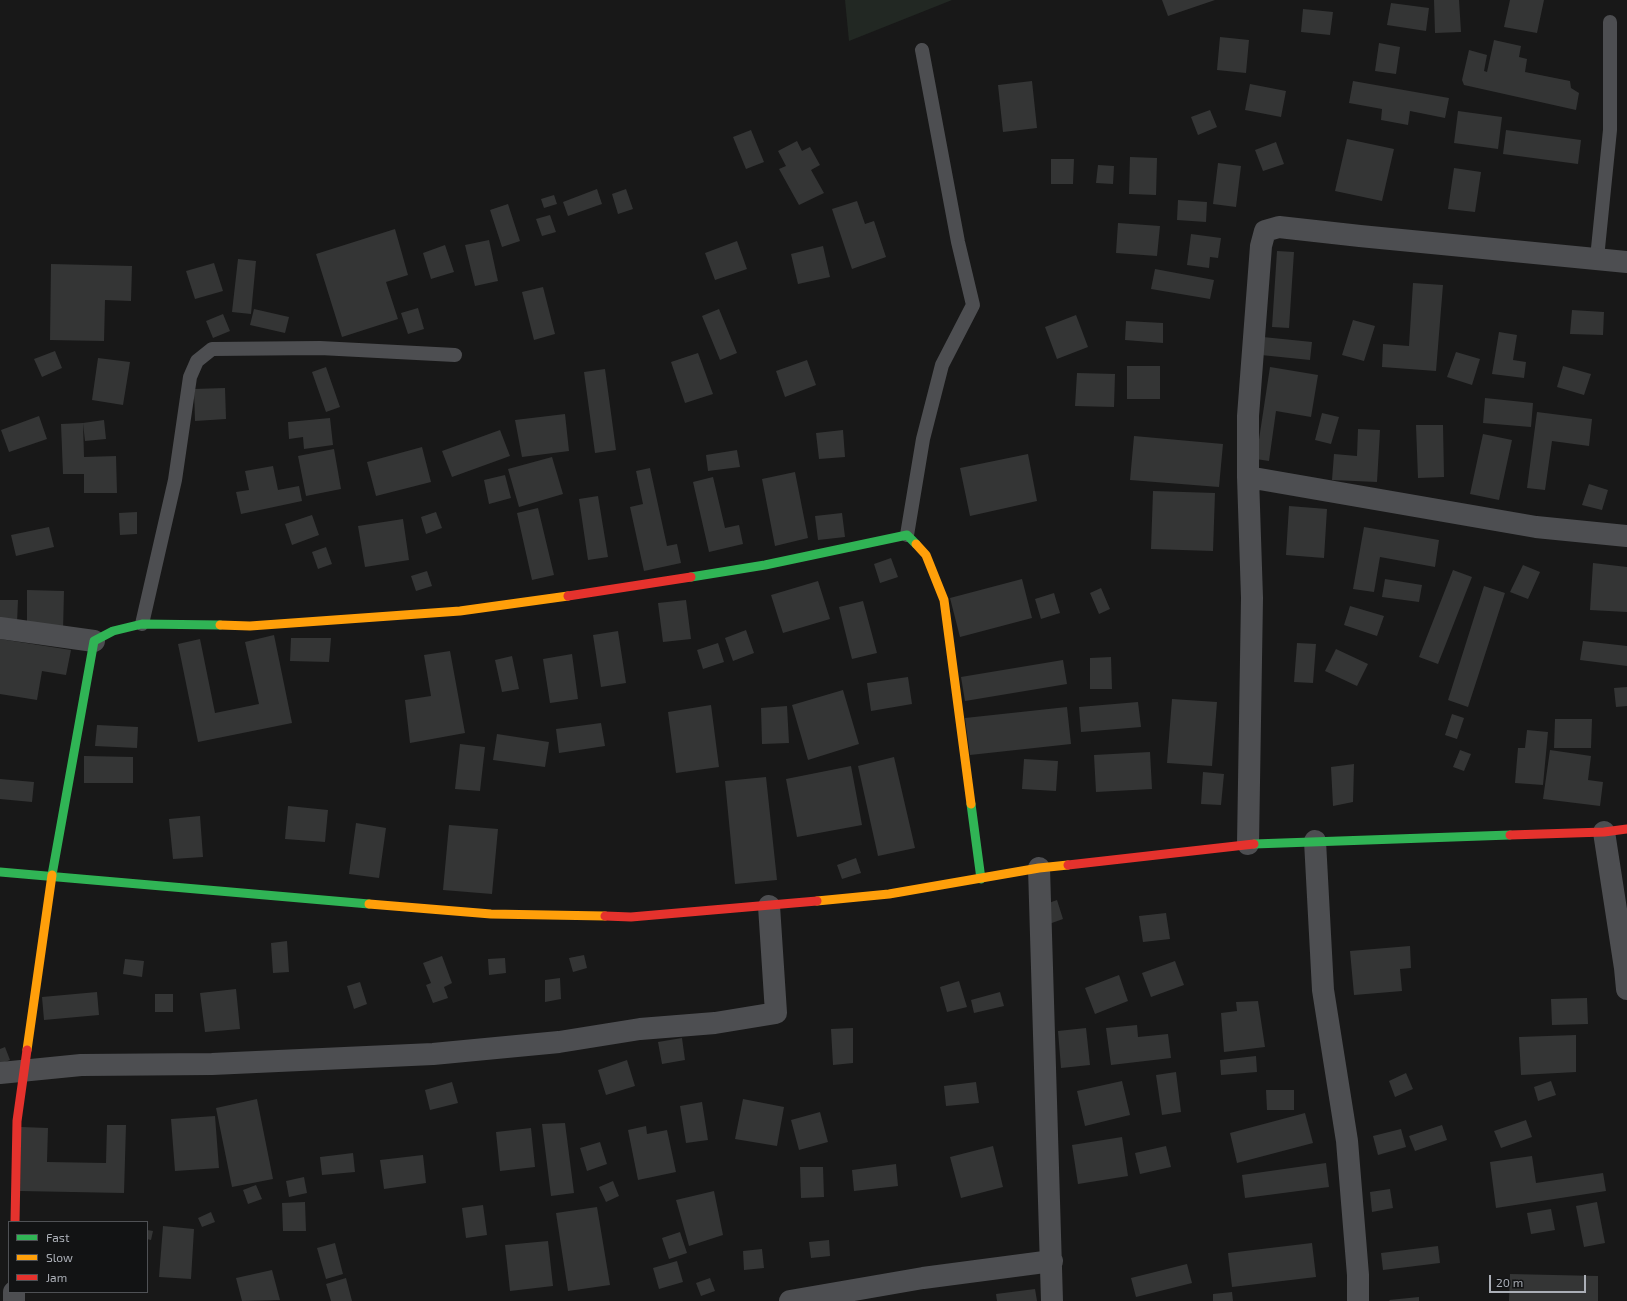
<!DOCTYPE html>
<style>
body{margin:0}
#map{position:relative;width:1627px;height:1301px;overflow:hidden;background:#181818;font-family:"Exo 2",sans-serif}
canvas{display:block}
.legend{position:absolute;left:8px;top:1221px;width:140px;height:72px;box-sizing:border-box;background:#121314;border:1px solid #4f5155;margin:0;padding:5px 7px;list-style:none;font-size:12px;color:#abafb7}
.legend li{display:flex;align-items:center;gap:8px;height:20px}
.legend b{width:20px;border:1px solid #4f5155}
.scale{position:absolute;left:1489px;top:1275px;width:97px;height:18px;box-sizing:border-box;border:2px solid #abafb7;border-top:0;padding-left:5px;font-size:12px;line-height:14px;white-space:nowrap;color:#abafb7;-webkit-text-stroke:3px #121314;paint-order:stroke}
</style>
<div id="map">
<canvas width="1627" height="1301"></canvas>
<ul class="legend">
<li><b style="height:5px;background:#30b455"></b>Fast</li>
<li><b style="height:5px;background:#ff9f0a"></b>Slow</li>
<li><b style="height:5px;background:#e5322d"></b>Jam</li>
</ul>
<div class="scale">20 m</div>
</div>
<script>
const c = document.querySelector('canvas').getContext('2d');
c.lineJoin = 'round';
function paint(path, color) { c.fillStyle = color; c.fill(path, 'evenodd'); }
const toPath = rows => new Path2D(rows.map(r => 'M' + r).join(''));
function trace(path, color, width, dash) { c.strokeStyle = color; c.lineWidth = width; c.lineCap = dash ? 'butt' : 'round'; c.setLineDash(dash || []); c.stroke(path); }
const green = toPath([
 [845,0,952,0,849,41]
]);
const building = toPath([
 [1162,0,1215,0,1168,16],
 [1434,0,1459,0,1461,32,1435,33],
 [1510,0,1544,0,1537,33,1504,27],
 [1391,3,1429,8,1426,31,1387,25],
 [1303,9,1333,12,1330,35,1301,32],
 [1220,37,1249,40,1246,73,1217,70],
 [1494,40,1521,46,1519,57,1527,59,1525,72,1570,81,1571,88,1579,93,1576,110,1464,85,1462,80,1469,50,1487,55,1484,71,1487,72],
 [1379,43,1400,47,1396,74,1375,71],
 [1032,81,1037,128,1003,132,998,85],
 [1353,81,1449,98,1445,118,1410,111,1408,125,1381,120,1382,109,1349,103],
 [1250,84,1286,91,1281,117,1245,110],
 [1210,110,1217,127,1198,135,1191,117],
 [1458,111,1502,117,1498,149,1454,143],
 [751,130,764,162,746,169,733,137],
 [1506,130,1581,140,1578,164,1503,154],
 [1347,139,1394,149,1382,201,1335,191],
 [797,141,802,151,810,147,820,165,811,170,824,193,799,205,779,169,786,166,778,151],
 [1276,142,1284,164,1263,171,1255,150],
 [1130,157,1157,158,1156,195,1129,194],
 [1051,159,1074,159,1073,184,1051,184],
 [1218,163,1241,166,1236,207,1213,204],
 [1098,165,1114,166,1113,184,1096,183],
 [1454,168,1481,172,1475,212,1448,209],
 [597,189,602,204,568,216,563,202],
 [626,189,633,209,618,214,612,194],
 [554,195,557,204,544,208,541,199],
 [1178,200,1207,202,1206,222,1177,220],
 [857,201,865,224,874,221,886,257,852,269,832,209],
 [508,204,520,241,502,247,490,210],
 [550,215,556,232,542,236,536,219],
 [1118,223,1160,226,1157,256,1116,253],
 [395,229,408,275,386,282,398,319,342,337,316,254],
 [1191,234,1221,238,1218,258,1210,257,1209,268,1187,265],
 [489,240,498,281,475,286,465,245],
 [737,241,747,269,715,280,705,253],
 [445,245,454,272,431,279,423,253],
 [823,246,830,277,798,284,791,254],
 [1277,251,1294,252,1289,328,1272,327],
 [238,259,256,261,251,314,232,312],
 [214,263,223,291,195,299,186,271],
 [51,264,132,266,131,301,105,300,104,341,50,340],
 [1155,269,1214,280,1210,299,1151,289],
 [1413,283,1443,285,1436,371,1382,367,1383,344,1409,346],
 [543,287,555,334,534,340,522,292],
 [418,308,424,329,408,334,401,313],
 [254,309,289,317,285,333,250,325],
 [719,309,737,353,720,360,702,316],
 [1572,310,1604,312,1603,335,1570,334],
 [223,314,230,331,213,338,206,321],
 [1076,315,1088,347,1057,359,1045,327],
 [1353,320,1375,326,1364,361,1342,355],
 [1126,321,1163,323,1163,343,1125,340],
 [1499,332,1517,335,1513,360,1526,362,1524,378,1492,374],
 [1263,337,1312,342,1310,360,1261,355],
 [55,351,62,368,42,377,34,359],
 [1456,352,1480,359,1472,385,1447,377],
 [698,353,713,394,685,403,671,362],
 [98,358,130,362,123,405,92,400],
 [807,360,816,385,785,397,776,371],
 [1127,366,1160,366,1160,399,1127,399],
 [1563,366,1591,374,1584,395,1557,387],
 [326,367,340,407,326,412,312,372],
 [1270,367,1318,375,1311,417,1276,411,1269,461,1256,459],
 [605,369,616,450,595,453,584,372],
 [1077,373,1115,374,1114,407,1075,406],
 [225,388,226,419,195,421,194,389],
 [1485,398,1533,403,1531,427,1483,423],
 [1537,412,1592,419,1589,446,1552,441,1545,490,1527,488],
 [1322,413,1339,417,1331,444,1315,440],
 [565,414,569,451,522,457,515,420],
 [39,416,47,439,9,452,1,430],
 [330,418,333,445,304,449,303,437,289,439,288,422],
 [104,420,106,439,85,441,83,423],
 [83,423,84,457,116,456,117,493,84,493,84,474,63,474,61,424],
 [1416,425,1443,425,1444,477,1418,478],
 [1358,429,1380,430,1377,482,1332,480,1334,454,1357,456],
 [500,430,510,456,452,477,442,451],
 [843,430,845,457,819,459,816,433],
 [1483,434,1512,440,1499,500,1470,494],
 [1134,436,1223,444,1219,487,1130,480],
 [422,447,431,482,376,496,367,462],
 [334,449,341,489,306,496,298,456],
 [737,450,740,467,708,471,706,455],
 [1028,454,1037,501,970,516,960,468],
 [552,457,563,494,519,507,508,469],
 [273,466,278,490,299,486,302,501,241,514,236,492,249,490,245,471],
 [650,468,667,546,677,544,681,563,644,571,630,507,643,504,636,471],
 [795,472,808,538,775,546,762,479],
 [505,475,511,498,489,504,484,480],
 [713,477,725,528,739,525,743,544,709,552,693,482],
 [1589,484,1608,490,1602,510,1582,505],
 [1153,491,1215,493,1213,551,1151,549],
 [598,496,608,557,588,560,579,499],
 [1289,506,1327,509,1324,558,1286,555],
 [538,508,554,575,532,580,517,513],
 [137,512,137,534,120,535,119,513],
 [436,512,442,528,426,534,421,517],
 [842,513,845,537,818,540,815,516],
 [312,515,319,535,292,545,285,524],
 [403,519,409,560,365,567,358,526],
 [49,527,54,547,16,556,11,535],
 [1364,527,1439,540,1435,567,1380,557,1374,592,1353,589],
 [326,547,332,564,318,569,312,552],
 [891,558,898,577,880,583,874,564],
 [1593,563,1627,567,1627,612,1590,610],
 [1523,565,1540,572,1528,599,1510,592],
 [1453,570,1472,577,1438,664,1419,657],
 [427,571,432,586,416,591,411,576],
 [1022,579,1032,618,960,637,950,598],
 [1385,579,1422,585,1419,602,1382,597],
 [818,581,830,619,783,633,771,595],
 [1484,586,1505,593,1468,707,1448,700],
 [1101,588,1110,609,1099,614,1090,593],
 [27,590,64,591,63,631,27,631],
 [1054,593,1060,613,1041,619,1035,599],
 [0,600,18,600,17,623,0,622],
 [686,600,691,639,663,642,658,603],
 [863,601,877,653,852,659,839,607],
 [1350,606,1384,616,1377,636,1344,625],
 [746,630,754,653,733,661,725,638],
 [618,631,626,683,601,687,593,635],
 [274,635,292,723,198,742,178,644,200,639,215,713,259,704,245,642],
 [291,638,331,638,329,662,290,661],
 [0,639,71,650,66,675,42,671,37,700,0,694],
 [1583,641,1627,646,1627,666,1580,660],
 [718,643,724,662,703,669,697,650],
 [1297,643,1316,644,1313,683,1294,682],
 [1336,649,1368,664,1357,686,1325,671],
 [450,651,465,733,410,743,405,700,431,696,424,655],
 [572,654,578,699,550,703,543,659],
 [512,656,519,689,502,692,495,660],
 [1111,657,1112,689,1090,689,1090,658],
 [1063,660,1067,684,965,701,961,677],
 [908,677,912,704,871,711,867,683],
 [1627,687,1627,706,1616,707,1614,688],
 [843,690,859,744,808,760,792,705],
 [1172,699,1217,702,1212,766,1167,763],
 [1138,702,1141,727,1081,732,1079,707],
 [711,705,719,767,676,773,668,712],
 [787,706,789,743,762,744,761,708],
 [1067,707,1071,744,970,755,965,718],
 [1452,714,1464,718,1457,739,1445,735],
 [1555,719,1592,719,1591,748,1554,748],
 [601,723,605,746,559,753,556,729],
 [97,725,138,727,137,748,95,746],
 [1527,730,1548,732,1543,785,1515,783,1518,748,1525,748],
 [497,734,549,742,545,767,493,760],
 [460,744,485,747,480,791,455,789],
 [1460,750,1471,754,1464,771,1453,767],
 [1550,750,1591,756,1588,780,1603,782,1600,806,1543,799],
 [1150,752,1152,789,1096,792,1094,755],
 [84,756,133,757,133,783,84,783],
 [894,757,915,848,878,856,858,766],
 [1024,759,1058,761,1056,791,1022,789],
 [1354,764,1353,802,1333,806,1331,767],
 [851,766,862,825,797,837,786,779],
 [1203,772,1224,774,1221,805,1201,804],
 [766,777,777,880,735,884,725,781],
 [0,779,34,782,32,802,0,799],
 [288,806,328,810,325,842,285,839],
 [200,816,203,857,173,859,169,819],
 [356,823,386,828,379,878,349,874],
 [449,825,498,829,492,894,443,890],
 [856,858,861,873,842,879,837,865],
 [1057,900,1063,919,1049,924,1043,905],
 [1166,913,1170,939,1143,942,1139,916],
 [287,941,289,972,273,973,271,943],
 [1410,946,1411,968,1400,969,1402,991,1354,995,1350,951],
 [584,955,587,968,573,972,569,958],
 [442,956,452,983,444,987,448,998,433,1003,426,985,431,983,423,963],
 [505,958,506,973,489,975,488,959],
 [125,959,144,961,142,977,123,974],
 [1175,961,1184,985,1151,997,1142,973],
 [1119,975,1128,1001,1095,1014,1085,988],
 [560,978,561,999,545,1002,545,980],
 [959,981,967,1007,947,1012,940,987],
 [360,982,367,1004,354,1009,347,986],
 [236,989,240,1029,205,1032,200,993],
 [97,992,99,1015,44,1020,42,997],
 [1000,992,1004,1006,974,1013,971,1000],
 [155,994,173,994,173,1012,155,1012],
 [1587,998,1588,1024,1552,1025,1551,999],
 [1258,1001,1265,1047,1224,1052,1221,1013,1237,1011,1236,1002],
 [1137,1025,1138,1037,1168,1034,1171,1058,1111,1065,1106,1028],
 [853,1028,853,1063,833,1065,831,1029],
 [1086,1028,1090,1065,1061,1068,1058,1031],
 [1576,1035,1576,1072,1521,1075,1519,1037],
 [682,1038,685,1060,662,1064,658,1042],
 [5,1047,10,1060,0,1064,0,1049],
 [1256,1056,1257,1072,1221,1075,1220,1060],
 [627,1060,635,1086,606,1095,598,1070],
 [1176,1072,1181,1112,1162,1115,1156,1075],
 [1406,1073,1413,1089,1395,1097,1389,1081],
 [1122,1081,1130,1115,1085,1126,1077,1091],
 [1551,1081,1556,1095,1538,1101,1534,1087],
 [452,1082,458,1103,430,1110,425,1090],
 [976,1082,979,1103,946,1106,944,1086],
 [1266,1090,1294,1090,1294,1110,1267,1110],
 [257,1099,273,1179,232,1187,216,1108],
 [743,1099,784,1107,777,1146,735,1139],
 [702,1102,708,1140,686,1143,680,1106],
 [820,1112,828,1142,799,1150,791,1120],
 [1305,1113,1313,1143,1237,1163,1230,1133],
 [215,1116,219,1168,175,1171,171,1119],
 [1526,1120,1532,1137,1501,1148,1494,1131],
 [565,1123,574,1193,551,1196,542,1124],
 [107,1125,126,1125,124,1193,20,1191,21,1127,48,1128,47,1162,106,1163],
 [1442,1125,1447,1140,1415,1151,1409,1136],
 [646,1126,647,1134,667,1130,676,1172,638,1180,628,1130],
 [531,1128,535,1167,500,1171,496,1132],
 [1401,1129,1406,1147,1378,1155,1373,1136],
 [1122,1137,1128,1176,1078,1184,1072,1145],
 [600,1142,607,1164,587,1171,580,1148],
 [993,1146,1003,1187,961,1198,950,1157],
 [1166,1146,1171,1167,1140,1174,1135,1153],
 [353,1153,355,1172,322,1175,320,1157],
 [423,1155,426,1183,384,1189,380,1160],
 [1532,1156,1536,1183,1603,1173,1606,1191,1496,1208,1490,1162],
 [1326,1163,1329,1187,1245,1198,1242,1175],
 [896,1164,898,1186,854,1191,852,1170],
 [800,1167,823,1167,824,1197,801,1198],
 [304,1177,307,1193,289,1197,286,1181],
 [613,1181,619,1196,606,1202,599,1187],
 [256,1185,262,1199,248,1204,243,1190],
 [1390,1189,1393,1208,1372,1212,1370,1192],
 [714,1191,723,1235,689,1246,676,1200],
 [305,1202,306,1231,283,1231,282,1203],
 [1597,1202,1605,1243,1584,1247,1576,1206],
 [483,1205,487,1235,466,1238,462,1208],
 [597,1207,610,1285,568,1291,556,1213],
 [1551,1209,1555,1230,1531,1234,1527,1213],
 [211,1212,215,1222,202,1227,198,1218],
 [163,1226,194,1229,191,1279,159,1277],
 [147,1230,153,1231,151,1240,147,1239],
 [680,1232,687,1253,669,1259,662,1238],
 [829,1240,830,1256,811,1258,809,1242],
 [548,1241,553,1286,510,1291,505,1245],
 [335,1243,343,1274,326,1279,317,1248],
 [1312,1243,1316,1277,1232,1287,1228,1253],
 [1438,1246,1440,1263,1383,1270,1381,1253],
 [762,1249,764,1268,744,1270,743,1251],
 [677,1261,683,1282,659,1289,653,1268],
 [1187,1264,1192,1283,1136,1297,1131,1278],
 [272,1270,280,1300,242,1301,236,1278],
 [1510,1274,1598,1276,1598,1301,1509,1301],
 [346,1278,352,1301,331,1301,326,1284],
 [710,1278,715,1291,701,1296,696,1283],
 [1035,1289,1037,1301,997,1301,996,1294],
 [1232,1292,1233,1301,1213,1301,1213,1294],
 [1419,1297,1419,1301,1390,1301,1389,1300]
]);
const lane = toPath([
 [1597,258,1610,130,1610,22],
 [907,535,923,439,942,365,973,305,958,242,922,50],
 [142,624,175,480,190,377,197,361,212,349,320,348,455,355]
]);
const street = toPath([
 [1248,477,1536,527,1627,536],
 [0,628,94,641],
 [1604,832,1625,968,1627,989],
 [1315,841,1323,990,1347,1141,1358,1275,1358,1301],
 [1248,844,1252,598,1248,477,1248,416,1261,246,1265,231,1279,227,1360,236,1627,262],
 [1039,868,1052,1301],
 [0,1073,81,1065,212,1064,433,1054,559,1042,640,1029,715,1023,776,1013,769,906],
 [14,1301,14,1292],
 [790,1301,923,1278,1052,1261]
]);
const fast = toPath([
 [691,577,765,565,907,535,916,544],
 [971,804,981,879],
 [1254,844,1510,835],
 [0,872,369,904],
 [52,875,94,641,113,631,142,624,220,625]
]);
const slow = toPath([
 [916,544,926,555,944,600,971,804],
 [220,625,250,626,460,611,568,596],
 [817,901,889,894,1039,868,1068,865],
 [369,904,491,914,605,916],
 [27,1050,52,875]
]);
const jam = toPath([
 [568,596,691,577],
 [1510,835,1604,832,1627,829],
 [1068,865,1254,844],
 [605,916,631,917,817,901],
 [15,1222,17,1121,27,1050]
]);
paint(green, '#222823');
paint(building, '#343535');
trace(lane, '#4d4e51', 14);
trace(street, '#4d4e51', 22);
trace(fast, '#30b455', 9);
trace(slow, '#ff9f0a', 9);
trace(jam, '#e5322d', 9);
</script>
